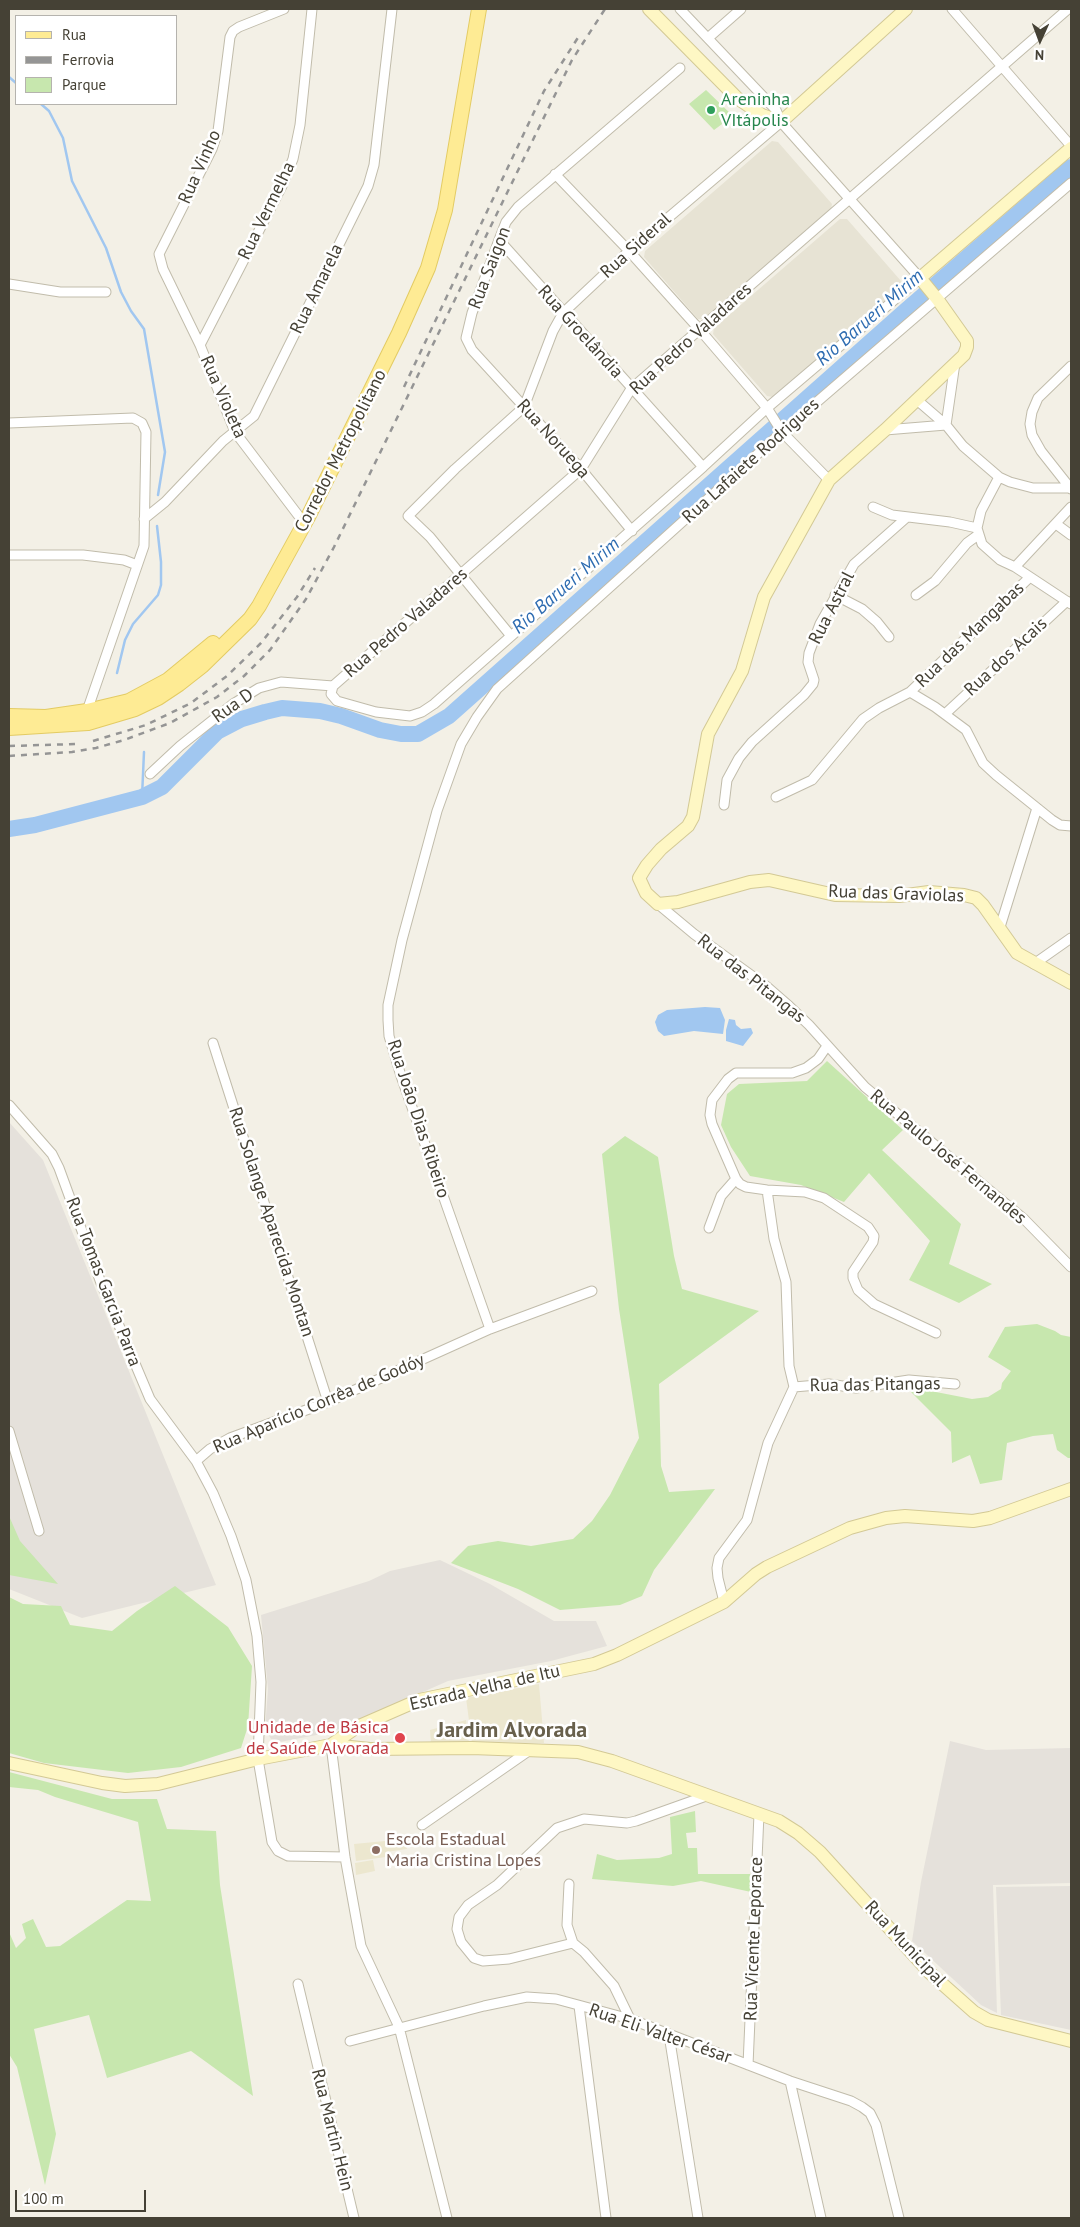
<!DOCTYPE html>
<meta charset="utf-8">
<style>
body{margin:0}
#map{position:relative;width:1080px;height:2227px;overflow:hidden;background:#f3f0e6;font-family:"PT Sans",sans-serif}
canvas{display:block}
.frame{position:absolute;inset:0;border:10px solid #454135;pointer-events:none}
.legend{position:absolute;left:15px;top:15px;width:162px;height:90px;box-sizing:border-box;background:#fff;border:1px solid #b5b3ae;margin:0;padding:6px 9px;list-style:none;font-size:15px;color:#454135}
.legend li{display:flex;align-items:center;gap:10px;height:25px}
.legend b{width:25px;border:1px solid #b5b3ae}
.north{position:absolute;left:1015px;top:15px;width:50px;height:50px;-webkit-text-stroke:4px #fff;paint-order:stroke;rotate:182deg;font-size:14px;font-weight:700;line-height:20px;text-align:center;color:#454135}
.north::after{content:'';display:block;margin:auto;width:18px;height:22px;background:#454135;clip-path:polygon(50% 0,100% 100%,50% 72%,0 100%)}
.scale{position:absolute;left:15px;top:2190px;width:131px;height:22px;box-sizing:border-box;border:2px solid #454135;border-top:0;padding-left:6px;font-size:15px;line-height:18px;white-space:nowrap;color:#454135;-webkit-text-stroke:4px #fff;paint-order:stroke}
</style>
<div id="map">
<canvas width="1080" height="2227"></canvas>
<div class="frame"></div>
<ul class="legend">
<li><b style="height:6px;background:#feeb94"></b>Rua</li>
<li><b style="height:6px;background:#959595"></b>Ferrovia</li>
<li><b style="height:14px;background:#c7e7ae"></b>Parque</li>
</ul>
<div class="north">N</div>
<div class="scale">100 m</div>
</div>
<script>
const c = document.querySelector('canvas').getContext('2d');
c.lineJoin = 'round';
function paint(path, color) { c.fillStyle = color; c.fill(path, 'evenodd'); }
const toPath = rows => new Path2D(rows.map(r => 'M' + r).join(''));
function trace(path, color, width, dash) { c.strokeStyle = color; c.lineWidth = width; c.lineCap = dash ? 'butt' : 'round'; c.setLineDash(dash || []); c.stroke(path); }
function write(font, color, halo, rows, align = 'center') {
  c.font = font + ' "PT Sans",sans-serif'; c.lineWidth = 5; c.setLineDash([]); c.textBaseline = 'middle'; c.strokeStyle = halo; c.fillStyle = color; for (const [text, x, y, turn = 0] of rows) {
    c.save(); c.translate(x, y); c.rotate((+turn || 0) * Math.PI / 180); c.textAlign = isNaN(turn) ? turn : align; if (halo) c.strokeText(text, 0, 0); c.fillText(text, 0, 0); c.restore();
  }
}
const residential = toPath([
 [772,141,778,142,832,204,831,210,704,319,698,319,644,257,645,251],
 [840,219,847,219,901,281,900,288,773,397,767,396,713,334,714,328]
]);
const industrial = toPath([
 [9,1122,43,1160,216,1585,82,1618,9,1589],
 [440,1560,490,1584,554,1621,596,1621,607,1646,551,1661,448,1681,332,1732,280,1742,271,1739,265,1729,268,1689,261,1615,369,1581,390,1571],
 [950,1741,986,1750,1071,1748,1071,1883,993,1885,997,2013,981,2005,912,1941,921,1882],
 [1071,1886,1071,2030,1001,2015,996,1887]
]);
const education = toPath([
 [539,1684,544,1743,472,1743,466,1698],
 [466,1720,469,1743,431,1744,430,1730],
 [406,1839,407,1849,386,1852,386,1857,356,1861,354,1844],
 [373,1860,375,1871,356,1875,355,1863]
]);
const green = toPath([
 [706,90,733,116,714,130,689,104],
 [827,1061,903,1130,882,1150,961,1224,949,1264,992,1284,959,1303,909,1280,930,1241,869,1173,844,1202,801,1185,750,1176,731,1147,721,1125,727,1094,739,1084,807,1081],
 [625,1136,658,1157,674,1256,682,1289,759,1311,659,1384,661,1466,669,1492,715,1489,654,1570,642,1596,620,1605,560,1610,518,1589,451,1563,468,1546,498,1541,531,1546,573,1539,592,1521,610,1495,639,1438,619,1309,602,1154],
 [1037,1324,1055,1331,1061,1335,1071,1337,1071,1458,1068,1458,1057,1450,1053,1434,1033,1436,1007,1443,1002,1480,980,1484,970,1455,952,1463,951,1432,905,1386,972,1399,988,1397,1001,1389,1002,1383,1011,1371,988,1357,1005,1327],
 [9,1516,20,1541,58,1584,9,1575],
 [175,1586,228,1627,252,1666,248,1726,241,1748,181,1767,128,1773,44,1763,9,1753,9,1597,23,1604,61,1606,70,1625,112,1631,137,1611],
 [9,1772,112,1799,157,1799,167,1829,216,1831,220,1885,253,2096,191,2051,107,2078,89,2015,34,2029,56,2134,45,2185,17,2067,9,2054,9,1932,16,1948,26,1938,22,1924,33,1919,46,1947,60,1946,127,1900,151,1901,138,1822,55,1797,38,1790,9,1787],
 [695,1811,696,1832,686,1833,688,1848,697,1848,698,1874,751,1874,751,1892,701,1881,673,1886,592,1879,597,1854,617,1860,659,1858,672,1854,670,1817]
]);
const water = toPath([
 [705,1007,720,1008,725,1020,723,1034,694,1031,664,1036,658,1031,655,1022,658,1015,667,1010],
 [729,1019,735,1020,736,1025,741,1029,751,1028,753,1033,743,1046,726,1041,726,1030]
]);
const stream = toPath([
 [9,77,16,83],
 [41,104,49,111,63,138,72,181,106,248,121,292,131,311,144,329,165,452,158,495],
 [117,673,125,640,133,624,158,595,161,585,161,562,157,526],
 [142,797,144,752]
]);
const river = toPath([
 [9,829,35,825,142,797,162,787,217,732,242,719,265,712,282,708,320,711,341,716,380,730,401,734,418,734,449,716,904,312,1071,167]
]);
const street = toPath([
 [284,9,239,27,233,31,230,37,218,131,212,149,159,254,163,269,200,345,235,432,298,515],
 [952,9,1071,146],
 [708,38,741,9],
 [555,174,629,251,700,330,767,408,782,432,829,480],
 [499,240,703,467],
 [9,284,60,292,106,292],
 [200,345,282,186,293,159,300,125,312,9],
 [955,363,946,425,963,446,999,477,1010,482,1033,488,1069,488],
 [1071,366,1038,398,1032,412,1030,424,1032,435,1041,451,1071,489],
 [9,423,133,418,142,423,146,432,144,546,87,711],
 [885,430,946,425,917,400],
 [999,477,981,511,977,528,982,544,1000,560,1015,567,1071,604],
 [873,507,892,515,950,522,977,528],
 [144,519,165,502,223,441,254,416,368,186,374,165,392,9],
 [1056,524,1071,535],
 [632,531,581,469,472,350,466,338,472,313,499,240,506,222,518,207,680,68],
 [9,555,83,555,124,560,137,565],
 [1015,567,1071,507],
 [835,595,862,609,877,622,889,637],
 [916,595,935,581,967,543,978,535],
 [511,636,430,537,408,516,455,469,524,407,553,331,563,313,629,251,781,122],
 [333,686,331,694,337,701,376,712,410,716,422,712,434,704,703,467,767,408,920,278,781,122,776,110,680,9],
 [333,686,581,469,631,389,1068,9],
 [910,692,935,707,966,730,983,763,996,775,1052,820,1060,825,1071,826],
 [945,714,1067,601],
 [150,774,180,746,233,704,259,688,281,682,333,686],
 [776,797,812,780,863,719,879,708,910,692,1029,578],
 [724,805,727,780,739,758,752,742,804,695,813,684,814,680,808,662,809,653,820,624,854,564,906,518],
 [658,904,694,934,766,986,789,1006,809,1025,865,1087,1024,1219,1071,1267],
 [1000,927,1037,808],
 [1034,964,1071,938],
 [213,1043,328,1402],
 [827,1046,818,1059,806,1068,792,1073,736,1073,728,1079,712,1100,710,1115,712,1124,736,1179,740,1184,746,1187,767,1190,805,1192,824,1198,868,1227,874,1236,873,1242,853,1272,853,1278,858,1290,874,1304,936,1333],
 [9,1105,52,1154,59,1168,101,1283,150,1399,196,1461],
 [767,1190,774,1239,786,1282,789,1366,794,1387],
 [709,1228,721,1196,736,1179],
 [490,1329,401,1076,389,1036,388,1020,388,1005,402,940,437,811,461,744,477,717,497,689,782,432,1071,183],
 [794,1387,829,1384,856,1388,909,1380,955,1384],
 [9,1431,39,1531],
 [724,1602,718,1578,717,1568,719,1558,747,1520,768,1443,794,1387],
 [331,1745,345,1857,361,1946,399,2027,447,2218],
 [422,1825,530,1750],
 [345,1857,288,1856,278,1851,272,1842,258,1759,261,1682,257,1636,246,1580,231,1536,213,1493,196,1461,210,1449,230,1438,328,1402,490,1329,592,1291],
 [569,1884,567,1925,573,1943],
 [298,1984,354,2218],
 [579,2006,606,2218],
 [630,2019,614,1986,584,1952,573,1943,509,1959,483,1961,474,1958,461,1942,457,1929,459,1917,468,1905,497,1885,557,1828,584,1819,627,1823,636,1821,709,1795],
 [669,2035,698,2218],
 [350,2041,484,2006,527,1997,556,1999,630,2019,790,2081,851,2101,862,2107,870,2113,876,2125,899,2218],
 [748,2065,759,1814],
 [790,2081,821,2218]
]);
const secondary = toPath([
 [649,9,737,98,762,115,781,122,906,9],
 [1071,148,920,278,938,300,967,341,967,347,964,355,885,430,829,480,764,597,742,671,708,734,693,817,688,826,661,849,647,865,639,878,646,893,658,904,678,902,750,882,769,880,835,895,899,896,929,892,964,895,976,898,983,905,1017,953,1071,983],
 [331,1745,370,1749,472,1748,578,1752,612,1761,779,1821,798,1833,820,1852,930,1973,974,2012,988,2020,1071,2041],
 [9,1763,102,1783,125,1786,158,1784,258,1759,331,1745,357,1727,419,1700,594,1664,617,1655,724,1602,756,1574,767,1567,850,1528,886,1518,905,1516,973,1521,990,1518,1071,1489]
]);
const primary = toPath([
 [9,716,46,717,87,711,129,701,168,680,213,643],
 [9,728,88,723,135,709,158,698,179,684,202,666,250,619,259,606,308,517,399,333,428,268,445,210,479,9]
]);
const rail = toPath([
 [404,387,544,91,579,36],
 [93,741,146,725,191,703,227,676,261,643,297,597,315,568],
 [9,746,76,744],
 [9,756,72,752,96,748,124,740,170,723,217,697,244,676,270,650,306,599,334,547,572,60,605,9]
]);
const markers = [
 [711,110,5,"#2e9e5b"],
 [400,1738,6,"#e0444e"],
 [376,1850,5,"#8d6e63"]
];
const leisureNames = [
 ["Areninha",721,100],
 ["VItápolis",721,121]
];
const streetNames = [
 ["Rua Vinho",200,167,-66],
 ["Rua Vermelha",267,211,-64],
 ["Rua Sideral",636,246,-42],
 ["Rua Saigon",490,268,-69],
 ["Rua Amarela",317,289,-64],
 ["Rua Groelândia",580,332,48],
 ["Rua Pedro Valadares",691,339,-42],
 ["Rua Violeta",223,397,66],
 ["Rua Noruega",553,439,48],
 ["Corredor Metropolitano",341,451,-63],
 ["Rua Lafaiete Rodrigues",751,461,-42],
 ["Rua Astral",832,608,-63],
 ["Rua Pedro Valadares",406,623,-41],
 ["Rua das Mangabas",970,635,-44],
 ["Rua dos Acais",1006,657,-43],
 ["Rua D",233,706,-35],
 ["Rua das Graviolas",896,894,2],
 ["Rua das Pitangas",751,979,38],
 ["Rua João Dias Ribeiro",418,1119,72],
 ["Rua Paulo José Fernandes",948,1157,40],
 ["Rua Solange Aparecida Montan",271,1222,72],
 ["Rua Tomas Garcia Parra",103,1282,69],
 ["Rua das Pitangas",875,1385,-1],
 ["Rua Aparício Corrêa de Godóy",319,1404,-23],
 ["Estrada Velha de Itu",485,1688,-13],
 ["Rua Vicente Leporace",754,1939,-88],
 ["Rua Municipal",905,1944,47],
 ["Rua Eli Valter César",660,2034,19],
 ["Rua Martin Hein",332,2130,76]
];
const healthNames = [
 ["Unidade de Básica",389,1728],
 ["de Saúde Alvorada",389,1749]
];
const educationNames = [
 ["Escola Estadual",386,1840],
 ["Maria Cristina Lopes",386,1861]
];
const waterNames = [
 ["Rio Barueri Mirim",870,318,-41],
 ["Rio Barueri Mirim",566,586,-41]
];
const districtNames = [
 ["Jardim Alvorada",512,1731]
];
paint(residential, '#e7e3d4');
paint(industrial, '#e5e1db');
paint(education, '#ece7cf');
paint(green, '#c7e7ae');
paint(water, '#a1c7f0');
trace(stream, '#a1c7f0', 2.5);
trace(river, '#a1c7f0', 16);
trace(street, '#c1bcab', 11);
trace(secondary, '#d3c995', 14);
trace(primary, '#e3cb63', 16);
trace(street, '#fff', 9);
trace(secondary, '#fef7c4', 12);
trace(primary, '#feeb94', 14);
trace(rail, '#959595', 2.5, [6, 6]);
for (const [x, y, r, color] of markers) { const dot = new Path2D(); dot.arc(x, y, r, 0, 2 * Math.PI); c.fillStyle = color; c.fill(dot); trace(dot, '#fff', 2); }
write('18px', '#27864d', '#fff', leisureNames, 'left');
write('18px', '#454135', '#fff', streetNames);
write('18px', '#be3a42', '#fff', healthNames, 'right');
write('18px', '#785e54', '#fff', educationNames, 'left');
write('italic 19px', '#2e6cb1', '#fff', waterNames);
write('bold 22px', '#68604c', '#fff', districtNames);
</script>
